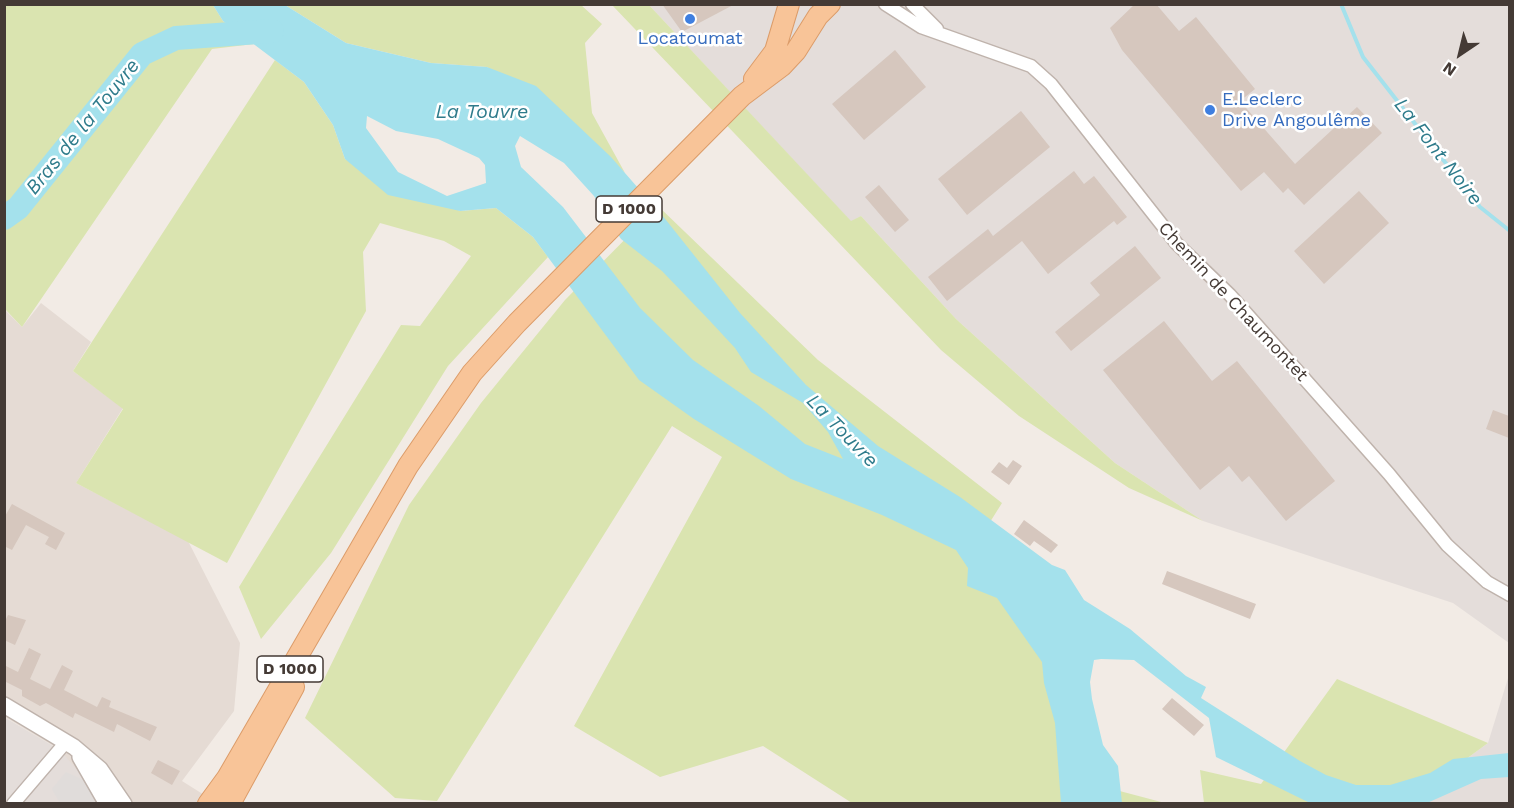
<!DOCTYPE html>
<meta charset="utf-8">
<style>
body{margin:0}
#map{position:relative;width:1514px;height:808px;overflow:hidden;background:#f2ebe5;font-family:"Work Sans",sans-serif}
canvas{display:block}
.frame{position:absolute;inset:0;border:6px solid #443a35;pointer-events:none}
.north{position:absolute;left:1430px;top:24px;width:60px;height:60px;-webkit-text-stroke:4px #fff;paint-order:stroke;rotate:215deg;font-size:16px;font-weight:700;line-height:24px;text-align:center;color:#443a35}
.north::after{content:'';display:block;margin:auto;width:21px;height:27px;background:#443a35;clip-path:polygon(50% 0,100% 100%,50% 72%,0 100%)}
</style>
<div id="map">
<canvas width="1514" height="808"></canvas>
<div class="frame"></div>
<div class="north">N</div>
</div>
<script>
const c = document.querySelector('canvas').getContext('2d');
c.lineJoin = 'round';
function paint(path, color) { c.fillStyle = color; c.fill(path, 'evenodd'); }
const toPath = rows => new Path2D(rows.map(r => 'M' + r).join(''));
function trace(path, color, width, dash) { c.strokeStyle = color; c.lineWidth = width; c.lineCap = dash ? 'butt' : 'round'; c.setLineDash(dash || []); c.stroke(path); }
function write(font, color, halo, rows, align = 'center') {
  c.font = font + ' "Work Sans",sans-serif'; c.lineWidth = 5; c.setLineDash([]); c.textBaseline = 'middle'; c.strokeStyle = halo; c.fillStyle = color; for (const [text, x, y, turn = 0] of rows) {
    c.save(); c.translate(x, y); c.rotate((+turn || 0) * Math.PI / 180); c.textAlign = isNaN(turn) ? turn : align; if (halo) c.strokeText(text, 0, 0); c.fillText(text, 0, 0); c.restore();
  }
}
const residential = toPath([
 [41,303,91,342,73,371,123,408,76,483,188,541,240,643,234,711,182,781,217,803,95,803,60,750,5,717,4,309,22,327]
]);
const industrial = toPath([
 [649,5,1509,5,1509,643,1453,603,1203,521,1115,463,956,319,861,216,851,222],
 [1509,675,1509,803,1412,804,1413,798,1488,743],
 [4,717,60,750,79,772,95,803,5,803]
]);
const green = toPath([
 [4,5,213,5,223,21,254,44,212,49,22,327,5,309],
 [285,5,581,5,602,24,585,43,592,113,625,173,593,142,487,67,431,63,346,43],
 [612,5,649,5,851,221,861,216,956,319,1115,463,1203,521,1129,488,1019,416,941,350],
 [275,60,304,82,333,125,345,159,460,211,496,208,533,237,548,257,448,366,331,553,261,639,239,587,401,325,420,326,471,256,444,241,380,223,363,252,366,311,227,563,76,483,123,409,73,371],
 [658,206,818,360,1002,503,985,530,1097,785,1165,803,852,803,763,746,660,777,574,726,722,457,672,426,437,801,395,798,305,718,409,505,481,403,565,300],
 [1337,679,1488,743,1413,798,1412,803,1204,803,1200,770,1261,784]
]);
const parking = toPath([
 [66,772,86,781,99,803,60,803,52,789]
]);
const water = toPath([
 [213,5,285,5,346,43,431,63,487,67,536,86,611,157,666,220,740,313,806,385,878,446,960,497,1052,565,1065,570,1084,600,1130,629,1186,676,1206,687,1201,698,1300,761,1326,775,1356,785,1390,785,1430,773,1453,759,1509,753,1509,777,1481,779,1427,803,1310,803,1216,757,1209,718,1134,660,1101,659,1094,660,1090,682,1092,699,1103,745,1118,766,1122,803,1061,803,1055,723,1044,683,1042,662,997,598,967,586,968,568,956,550,882,515,791,479,694,419,639,380,533,237,496,208,460,211,388,195,345,159,333,125,304,82,223,21],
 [367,116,396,131,438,139,479,158,485,165,486,183,447,196,398,172,366,128],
 [520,136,564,163,594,196,621,239,662,271,710,321,735,348,751,372,803,403,828,432,843,459,805,444,759,406,693,360,640,308,563,207,521,167,515,146]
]);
const stream = toPath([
 [1341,4,1363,57,1480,207,1510,231]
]);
const river = toPath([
 [4,218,18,208,142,54,176,38,272,31]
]);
const building = toPath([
 [662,4,735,4,682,32],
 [1135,4,1156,4,1179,31,1196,17,1255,89,1240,101,1295,164,1357,107,1382,133,1304,205,1288,188,1283,193,1264,172,1241,191,1122,50,1110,28],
 [895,50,926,87,864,140,832,104],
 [1021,111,1050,147,967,215,938,179],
 [1074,171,1084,184,1094,176,1127,217,1117,225,1114,221,1048,274,1022,241,947,301,928,277,988,229,993,236],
 [879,185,909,220,895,232,865,197],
 [1359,191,1389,223,1324,284,1294,251],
 [1135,246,1161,278,1071,351,1055,332,1100,295,1090,283],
 [1164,321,1212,381,1237,361,1335,481,1286,521,1249,476,1242,482,1229,466,1200,490,1103,370],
 [1493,410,1509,416,1509,438,1486,429],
 [1013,460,1022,466,1009,485,991,472,999,462,1007,468],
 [12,504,65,533,56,550,45,544,49,537,26,525,12,550,4,546,4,518],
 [1024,520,1058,545,1051,553,1034,541,1030,546,1014,534],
 [1167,571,1256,604,1250,619,1162,584],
 [8,615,26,620,15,645,4,640,4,623],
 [29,648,41,654,30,679,50,689,62,665,73,671,64,690,97,707,102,697,111,701,109,707,157,727,150,741,117,724,114,732,75,713,73,718,46,703,40,706,22,696,22,690,4,681,4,665,18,672],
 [1172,698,1204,725,1194,736,1162,709],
 [158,760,180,771,172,785,151,773]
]);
const minor = toPath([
 [885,4,921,27,1031,66,1051,84,1177,244,1230,295,1389,474,1447,545,1487,582,1510,595],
 [912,4,937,29],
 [13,804,66,742]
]);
const tertiary = toPath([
 [4,705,74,747,100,769,124,804],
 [80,757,107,804]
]);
const primary = toPath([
 [754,79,775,51,789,4],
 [208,804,227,778,408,466,472,373,517,323,742,96,782,66,796,51,818,16,830,4],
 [230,804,294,687]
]);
const markers = [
 [690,19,6,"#3f7fe0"],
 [1210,110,6,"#3f7fe0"]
];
const shields = [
 [629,209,66],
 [290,669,66]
];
const shieldNames = [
 ["D 1000",629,209],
 ["D 1000",290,669]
];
const shopNames = [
 ["Locatoumat",690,39],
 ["E.Leclerc",1222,100,"left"],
 ["Drive Angoulême",1222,121,"left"]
];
const streetNames = [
 ["Chemin de Chaumontet",1233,302,47]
];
const waterNames = [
 ["La Touvre",482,112],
 ["Bras de la Touvre",83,127,-51],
 ["La Font Noire",1438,152,52],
 ["La Touvre",842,431,46]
];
paint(residential, '#e5dbd4');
paint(industrial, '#e4ddda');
paint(green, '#dae4b0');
paint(parking, '#e0dcda');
paint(water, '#a4e1ec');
trace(stream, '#a4e1ec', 4);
trace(river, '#a4e1ec', 24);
paint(building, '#d6c7be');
trace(minor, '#bfb3ac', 15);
trace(tertiary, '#bfb3ac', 18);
trace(primary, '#dc9c69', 22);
trace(minor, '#fff', 12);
trace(tertiary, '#fff', 15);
trace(primary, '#f8c498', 20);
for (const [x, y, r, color] of markers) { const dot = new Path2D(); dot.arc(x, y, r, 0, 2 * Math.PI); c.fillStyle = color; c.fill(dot); trace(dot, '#fff', 2); }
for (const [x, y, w] of shields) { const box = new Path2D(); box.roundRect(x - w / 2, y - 13, w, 26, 4.5); c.fillStyle = '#fff'; c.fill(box); trace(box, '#443a35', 1.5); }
write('bold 16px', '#443a35', null, shieldNames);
write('18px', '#366cbe', '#fff', shopNames);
write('18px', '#443a35', '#fff', streetNames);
write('italic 20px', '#2e7b8b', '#fff', waterNames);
</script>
